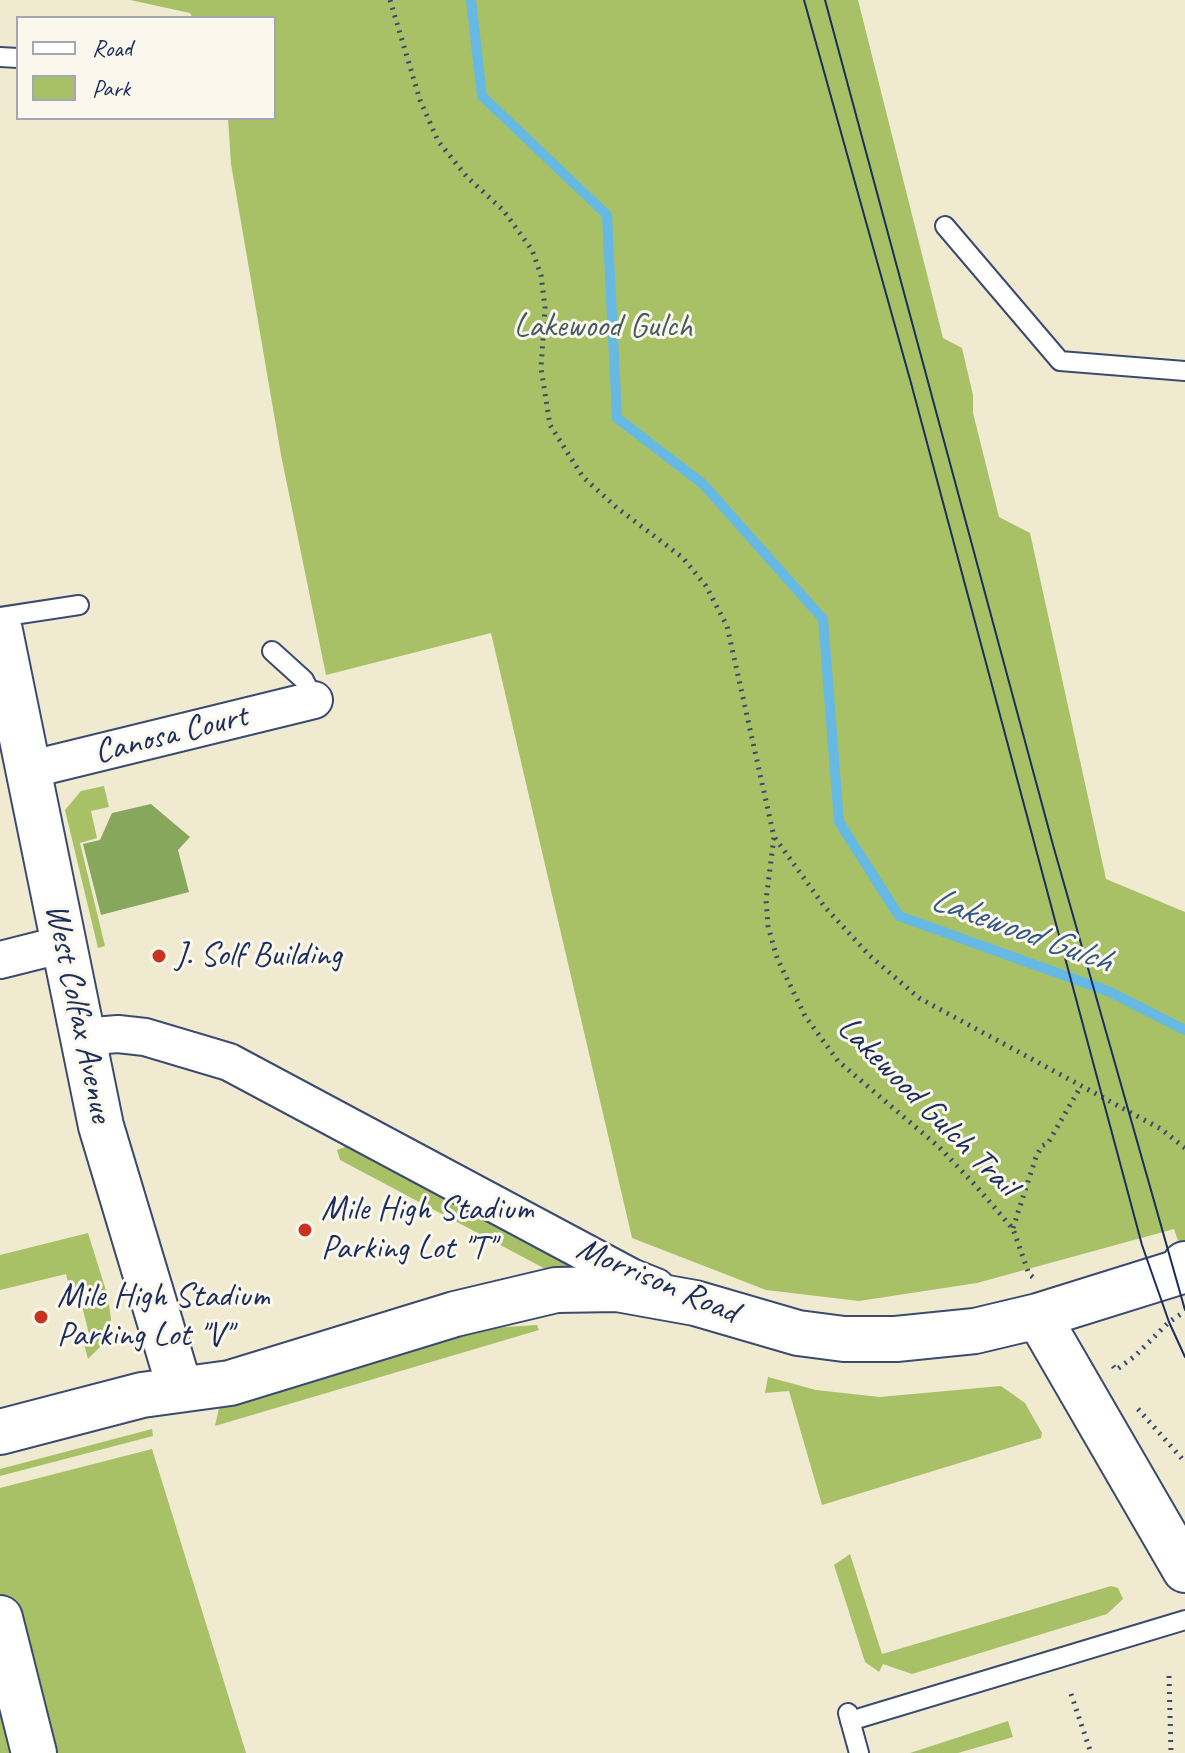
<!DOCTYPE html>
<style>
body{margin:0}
#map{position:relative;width:1185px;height:1753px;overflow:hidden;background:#f0ead1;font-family:Caveat,sans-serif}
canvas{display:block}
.legend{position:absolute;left:16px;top:16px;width:260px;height:104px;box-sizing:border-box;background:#fbf7ec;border:2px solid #a1a7b3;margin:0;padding:10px 14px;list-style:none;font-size:24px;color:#1b2f5e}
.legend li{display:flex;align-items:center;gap:16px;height:40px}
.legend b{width:40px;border:2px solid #a1a7b3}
</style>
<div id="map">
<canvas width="1185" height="1753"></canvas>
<ul class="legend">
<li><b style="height:10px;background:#fff"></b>Road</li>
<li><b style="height:22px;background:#a8c167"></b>Park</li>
</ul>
</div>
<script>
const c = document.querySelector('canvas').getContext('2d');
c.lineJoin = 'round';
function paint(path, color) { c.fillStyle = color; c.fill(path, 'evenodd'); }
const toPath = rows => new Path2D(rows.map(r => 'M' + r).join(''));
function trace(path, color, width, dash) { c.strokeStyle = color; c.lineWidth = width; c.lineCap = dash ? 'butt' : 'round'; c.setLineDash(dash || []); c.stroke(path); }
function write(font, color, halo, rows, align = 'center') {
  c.font = font + ' Caveat,sans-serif'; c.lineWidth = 6; c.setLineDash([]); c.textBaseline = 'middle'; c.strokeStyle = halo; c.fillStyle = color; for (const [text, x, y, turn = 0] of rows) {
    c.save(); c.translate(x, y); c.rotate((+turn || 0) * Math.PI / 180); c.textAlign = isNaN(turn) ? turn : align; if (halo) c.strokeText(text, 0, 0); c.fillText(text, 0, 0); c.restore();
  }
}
const green = toPath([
 [130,0,858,0,943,338,962,348,973,395,973,413,999,517,1030,533,1106,879,1185,912,1185,1261,1174,1229,977,1283,859,1301,766,1290,632,1238,491,633,326,675,281,455,231,164,228,118,274,118,274,18,193,18,190,13],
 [104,786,109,807,91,811,97,838,80,843,105,946,98,948,65,810,81,791],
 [350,1145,562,1255,568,1265,565,1270,553,1273,340,1160,337,1150],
 [88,1233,108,1297,111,1319,108,1339,88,1359,82,1336,89,1334,80,1298,72,1299,66,1274,0,1290,0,1255],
 [537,1325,539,1330,215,1426,219,1408,490,1328],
 [768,1377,816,1390,880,1397,1001,1386,1025,1403,1042,1433,1041,1438,822,1505,789,1391,765,1393],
 [152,1429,153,1436,0,1476,0,1469],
 [152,1449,246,1753,0,1753,0,1488],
 [850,1554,882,1654,1111,1586,1118,1588,1123,1599,1107,1614,912,1674,883,1664,879,1672,865,1662,834,1565],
 [1008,1721,1013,1737,958,1753,910,1753]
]);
const forest = toPath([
 [151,804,190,837,178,850,189,892,101,915,83,844,100,840,112,813]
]);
const stream = toPath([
 [471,0,482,96,607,215,617,418,703,484,823,619,839,822,899,916,1110,992,1185,1030]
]);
const path = toPath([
 [390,0,420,100,438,141,467,177,503,210,532,250,541,275,545,308,541,368,550,425,583,477,616,507,683,558,706,586,727,626,774,837,766,900,768,926,777,958,805,1016,838,1061,939,1147,976,1186,1013,1229,1029,1274,1035,1279],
 [775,838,824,906,870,956,919,998,1161,1129,1185,1148],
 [1013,1228,1036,1157,1042,1146,1048,1143,1081,1086],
 [1113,1366,1116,1370,1135,1356,1169,1322,1184,1312],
 [1138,1409,1185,1462],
 [1169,1676,1171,1753],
 [1071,1694,1091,1753]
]);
const service = toPath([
 [0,57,18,58],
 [945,226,1060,361,1185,371],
 [0,617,79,605],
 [272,651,304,680,314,700],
 [848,1713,859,1753],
 [850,1721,1185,1620]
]);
const minor = toPath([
 [28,770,314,700],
 [0,960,64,944],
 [81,1037,118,1034,145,1037,229,1062,631,1277,656,1287]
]);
const tertiary = toPath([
 [0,631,101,1126,180,1389],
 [1038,1316,1185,1570],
 [0,1432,142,1395,230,1383,455,1314,556,1290,617,1289,695,1303,798,1333,844,1339,896,1339,975,1331,1038,1316,1179,1272,1185,1264]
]);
const primary = toPath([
 [0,1618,34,1753]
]);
const tram = toPath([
 [804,0,911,383,1142,1245,1169,1322,1185,1357],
 [825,0,1053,845,1185,1310]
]);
const markers = [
 [159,956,8,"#c8321e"],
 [305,1230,8,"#c8321e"],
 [41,1317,8,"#c8321e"]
];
const parkNames = [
 ["Lakewood Gulch",603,327]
];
const streetNames = [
 ["Canosa Court",171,735,-14],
 ["West Colfax Avenue",78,1013,78],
 ["Lakewood Gulch Trail",927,1107,45],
 ["Morrison Road",657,1281,23]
];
const poiNames = [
 ["J. Solf Building",175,956],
 ["Mile High Stadium",321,1210],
 ["Parking Lot \"T\"",321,1249],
 ["Mile High Stadium",57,1297],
 ["Parking Lot \"V\"",57,1336]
];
const waterNames = [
 ["Lakewood Gulch",1021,931,20]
];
paint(green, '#a8c167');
paint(forest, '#86a75c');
trace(stream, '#66b9e2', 10);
trace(service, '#3b4b6f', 22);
trace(minor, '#3b4b6f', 40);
trace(tertiary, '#3b4b6f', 48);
trace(primary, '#3b4b6f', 48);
trace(path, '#3b4b6f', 5, [2, 6]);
trace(service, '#fff', 18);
trace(minor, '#fff', 36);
trace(tertiary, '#fff', 44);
trace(primary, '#fff', 44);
trace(tram, '#1b2f5e', 2);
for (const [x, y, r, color] of markers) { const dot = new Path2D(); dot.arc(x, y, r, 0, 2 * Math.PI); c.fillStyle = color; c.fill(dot); trace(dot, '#fbf7ec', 3); }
write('34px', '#455b61', '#fbf7ec', parkNames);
write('34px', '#1b2f5e', '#fbf7ec', streetNames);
write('34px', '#1b2f5e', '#fbf7ec', poiNames, 'left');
write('italic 36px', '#325886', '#fbf7ec', waterNames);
</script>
